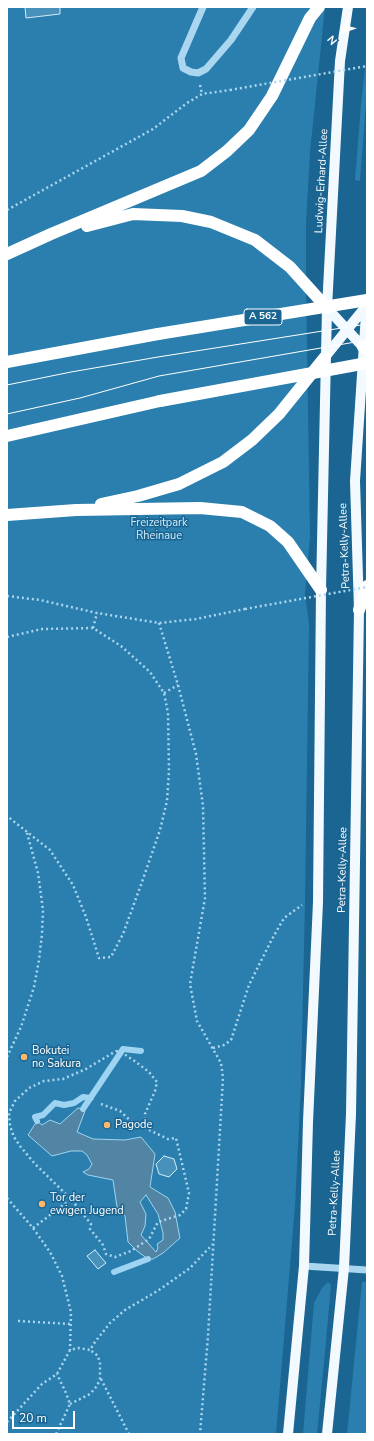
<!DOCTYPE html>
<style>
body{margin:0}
#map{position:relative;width:374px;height:1441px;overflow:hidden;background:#1a6592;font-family:"Nunito Sans",sans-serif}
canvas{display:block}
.frame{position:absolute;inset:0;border:8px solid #fff;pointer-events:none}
.north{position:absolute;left:322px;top:12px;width:40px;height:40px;-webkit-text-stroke:3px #1a6592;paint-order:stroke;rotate:230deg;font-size:11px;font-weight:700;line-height:16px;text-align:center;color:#fff}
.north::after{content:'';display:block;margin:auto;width:14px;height:18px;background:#fff;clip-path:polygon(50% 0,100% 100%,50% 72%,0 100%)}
.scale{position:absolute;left:12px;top:1411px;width:63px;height:18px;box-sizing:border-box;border:2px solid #fff;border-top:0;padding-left:5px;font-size:12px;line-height:14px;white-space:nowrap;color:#fff;-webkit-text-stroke:3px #1a6592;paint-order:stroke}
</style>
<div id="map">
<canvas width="374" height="1441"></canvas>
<div class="frame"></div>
<div class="north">N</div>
<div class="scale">20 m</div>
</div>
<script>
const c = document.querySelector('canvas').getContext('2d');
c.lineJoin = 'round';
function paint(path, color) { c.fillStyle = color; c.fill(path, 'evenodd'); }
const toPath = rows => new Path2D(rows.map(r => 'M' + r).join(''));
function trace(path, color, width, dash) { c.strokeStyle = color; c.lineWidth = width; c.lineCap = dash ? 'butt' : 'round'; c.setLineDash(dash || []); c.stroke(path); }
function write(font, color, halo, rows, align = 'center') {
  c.font = font + ' "Nunito Sans",sans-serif'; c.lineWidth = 3; c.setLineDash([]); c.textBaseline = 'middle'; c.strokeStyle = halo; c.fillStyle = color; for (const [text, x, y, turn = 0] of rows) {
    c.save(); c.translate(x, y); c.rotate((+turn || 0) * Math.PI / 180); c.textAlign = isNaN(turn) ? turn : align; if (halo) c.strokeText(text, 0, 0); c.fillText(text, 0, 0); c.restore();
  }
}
const green = toPath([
 [7,7,325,7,310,152,306,222,306,284,310,537,305,594,309,624,305,902,301,1084,295,1206,276,1434,7,1434],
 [367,51,367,89,360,181,355,180,361,104],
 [328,1282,331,1285,324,1363,317,1434,303,1434,314,1303,322,1288],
 [362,1282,367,1282,367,1434,347,1434]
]);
const water = toPath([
 [78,1108,83,1109,85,1111,77,1132,93,1139,125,1140,141,1137,155,1154,150,1187,168,1198,175,1212,180,1238,163,1253,153,1259,148,1259,137,1251,128,1242,125,1216,117,1207,113,1180,88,1175,83,1172,89,1169,92,1164,87,1155,82,1151,71,1151,52,1156,28,1135,37,1121,42,1125,50,1120,60,1124,78,1108],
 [146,1195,158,1214,163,1233,163,1240,157,1244,158,1248,156,1252,141,1235,145,1226,146,1214,140,1202,146,1195]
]);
const stream = toPath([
 [83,1109,123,1049,141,1051],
 [37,1121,35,1117,43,1115,55,1103,64,1105,74,1103,83,1097,91,1098],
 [114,1272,148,1259]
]);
const building = toPath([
 [25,7,60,7,60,14,26,18,25,7],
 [164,1156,174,1159,177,1169,169,1177,159,1174,156,1164,164,1156],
 [95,1250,106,1263,98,1269,87,1256,95,1250]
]);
const path = toPath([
 [200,85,202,94],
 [7,210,153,129,187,103,202,94,230,90],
 [7,596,40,600,97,613,159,623,196,619,245,609],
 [159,623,178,685,196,754,203,806,205,898,190,984,197,1021,221,1063,223,1078,208,1336,200,1434],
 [93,628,97,613],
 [7,637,42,629,93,628,121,646,150,672,164,693,168,713,169,771,167,801,160,830,142,882,123,934,111,957,99,958,86,917,73,885,50,850,7,816],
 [164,693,178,685],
 [213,1048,224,1045,231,1040,249,985,271,941,284,918,302,905],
 [116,1051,121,1052,136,1062,149,1072,157,1082,155,1091,145,1114,145,1128,168,1139,176,1138,189,1193,186,1209,180,1215,158,1222,149,1239,131,1251,115,1257,106,1254,103,1245,90,1229,91,1224,71,1199,35,1164,20,1146,14,1137,10,1126,9,1113,15,1101,29,1088,44,1081,63,1079,86,1069,116,1051],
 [7,1057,21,1027,34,987,39,960,42,934,43,910,38,873,27,833],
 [101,1104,120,1111,133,1123,145,1128],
 [7,1198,33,1228,50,1252,62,1276,71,1312,70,1350],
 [33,1228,71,1199],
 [18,1321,71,1324],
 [101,1379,129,1434],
 [70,1404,90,1394,97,1386,100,1379,100,1364,98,1356,90,1350],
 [7,1422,42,1384,57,1374,70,1350,78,1348,90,1350,95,1342,110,1323,125,1310,159,1290,190,1268,213,1244],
 [56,1434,70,1404,66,1393,57,1374]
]);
const minor = toPath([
 [203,7,181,58,183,68,191,72,198,73,206,69,231,40,253,7],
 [304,1266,367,1270]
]);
const major = toPath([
 [327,308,363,347],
 [325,357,367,305],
 [288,1434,304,1266,308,1122,318,902,321,590,327,308,340,61,348,7],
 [327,1434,344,1268,351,1114,359,610,355,481,367,299]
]);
const highway = toPath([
 [87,226,133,214,182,216,211,222,255,240,290,267,327,308],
 [7,254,51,234,201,171,227,151,249,130,272,96,310,18,319,7],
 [363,347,367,350],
 [7,362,158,334],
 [7,436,160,401],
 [101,504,138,496,179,484,223,462,252,440,279,414,325,357],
 [7,515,76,510,200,508,242,512,270,526,288,542,321,590],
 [359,610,367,586]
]);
const tram = toPath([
 [7,385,71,372,158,357,367,324],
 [7,414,80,398,159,376,367,340]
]);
const pathBridge = toPath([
 [230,90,367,66],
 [245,609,367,587]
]);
const highwayBridge = toPath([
 [158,334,367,300],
 [160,401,367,363]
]);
const markers = [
 [24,1057,4,"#ffb869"],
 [107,1125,4,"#ffb869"],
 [42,1204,4,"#ffb869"]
];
const shields = [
 [263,317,38]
];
const shieldNames = [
 ["A 562",263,317]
];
const streetNames = [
 ["Ludwig-Erhard-Allee",322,181,-87],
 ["Petra-Kelly-Allee",345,546,-92],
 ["Petra-Kelly-Allee",343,870,-89],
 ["Petra-Kelly-Allee",335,1193,-87]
];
const parkNames = [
 ["Freizeitpark",159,523],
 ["Rheinaue",159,536]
];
const poiNames = [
 ["Bokutei",32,1051],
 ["no Sakura",32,1064],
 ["Pagode",115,1125],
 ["Tor der",50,1198],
 ["ewigen Jugend",50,1211]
];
paint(green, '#2a7faf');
paint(water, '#5185a3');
trace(water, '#9ed4f1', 1);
trace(stream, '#9ed4f1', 6);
paint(building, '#4791bb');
trace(building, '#d1ecfb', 1);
trace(path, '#abd6ef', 2.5, [2, 3]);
trace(minor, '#abd6ef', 7);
trace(major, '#f3faff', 10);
trace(highway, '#fff', 12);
trace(tram, '#fff', 1);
trace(pathBridge, '#abd6ef', 2.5, [2, 3]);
trace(highwayBridge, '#fff', 12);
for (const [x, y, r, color] of markers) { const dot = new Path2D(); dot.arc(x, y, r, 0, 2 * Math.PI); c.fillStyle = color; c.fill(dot); trace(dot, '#1a6592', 1.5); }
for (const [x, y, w] of shields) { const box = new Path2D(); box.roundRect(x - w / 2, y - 8, w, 16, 3); c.fillStyle = '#1a6592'; c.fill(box); trace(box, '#fff', 1); }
write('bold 10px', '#fff', null, shieldNames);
write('11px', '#fff', '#1a6592', streetNames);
write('11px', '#d1ecfb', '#1a6592', parkNames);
write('11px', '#fff', '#1a6592', poiNames, 'left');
</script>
